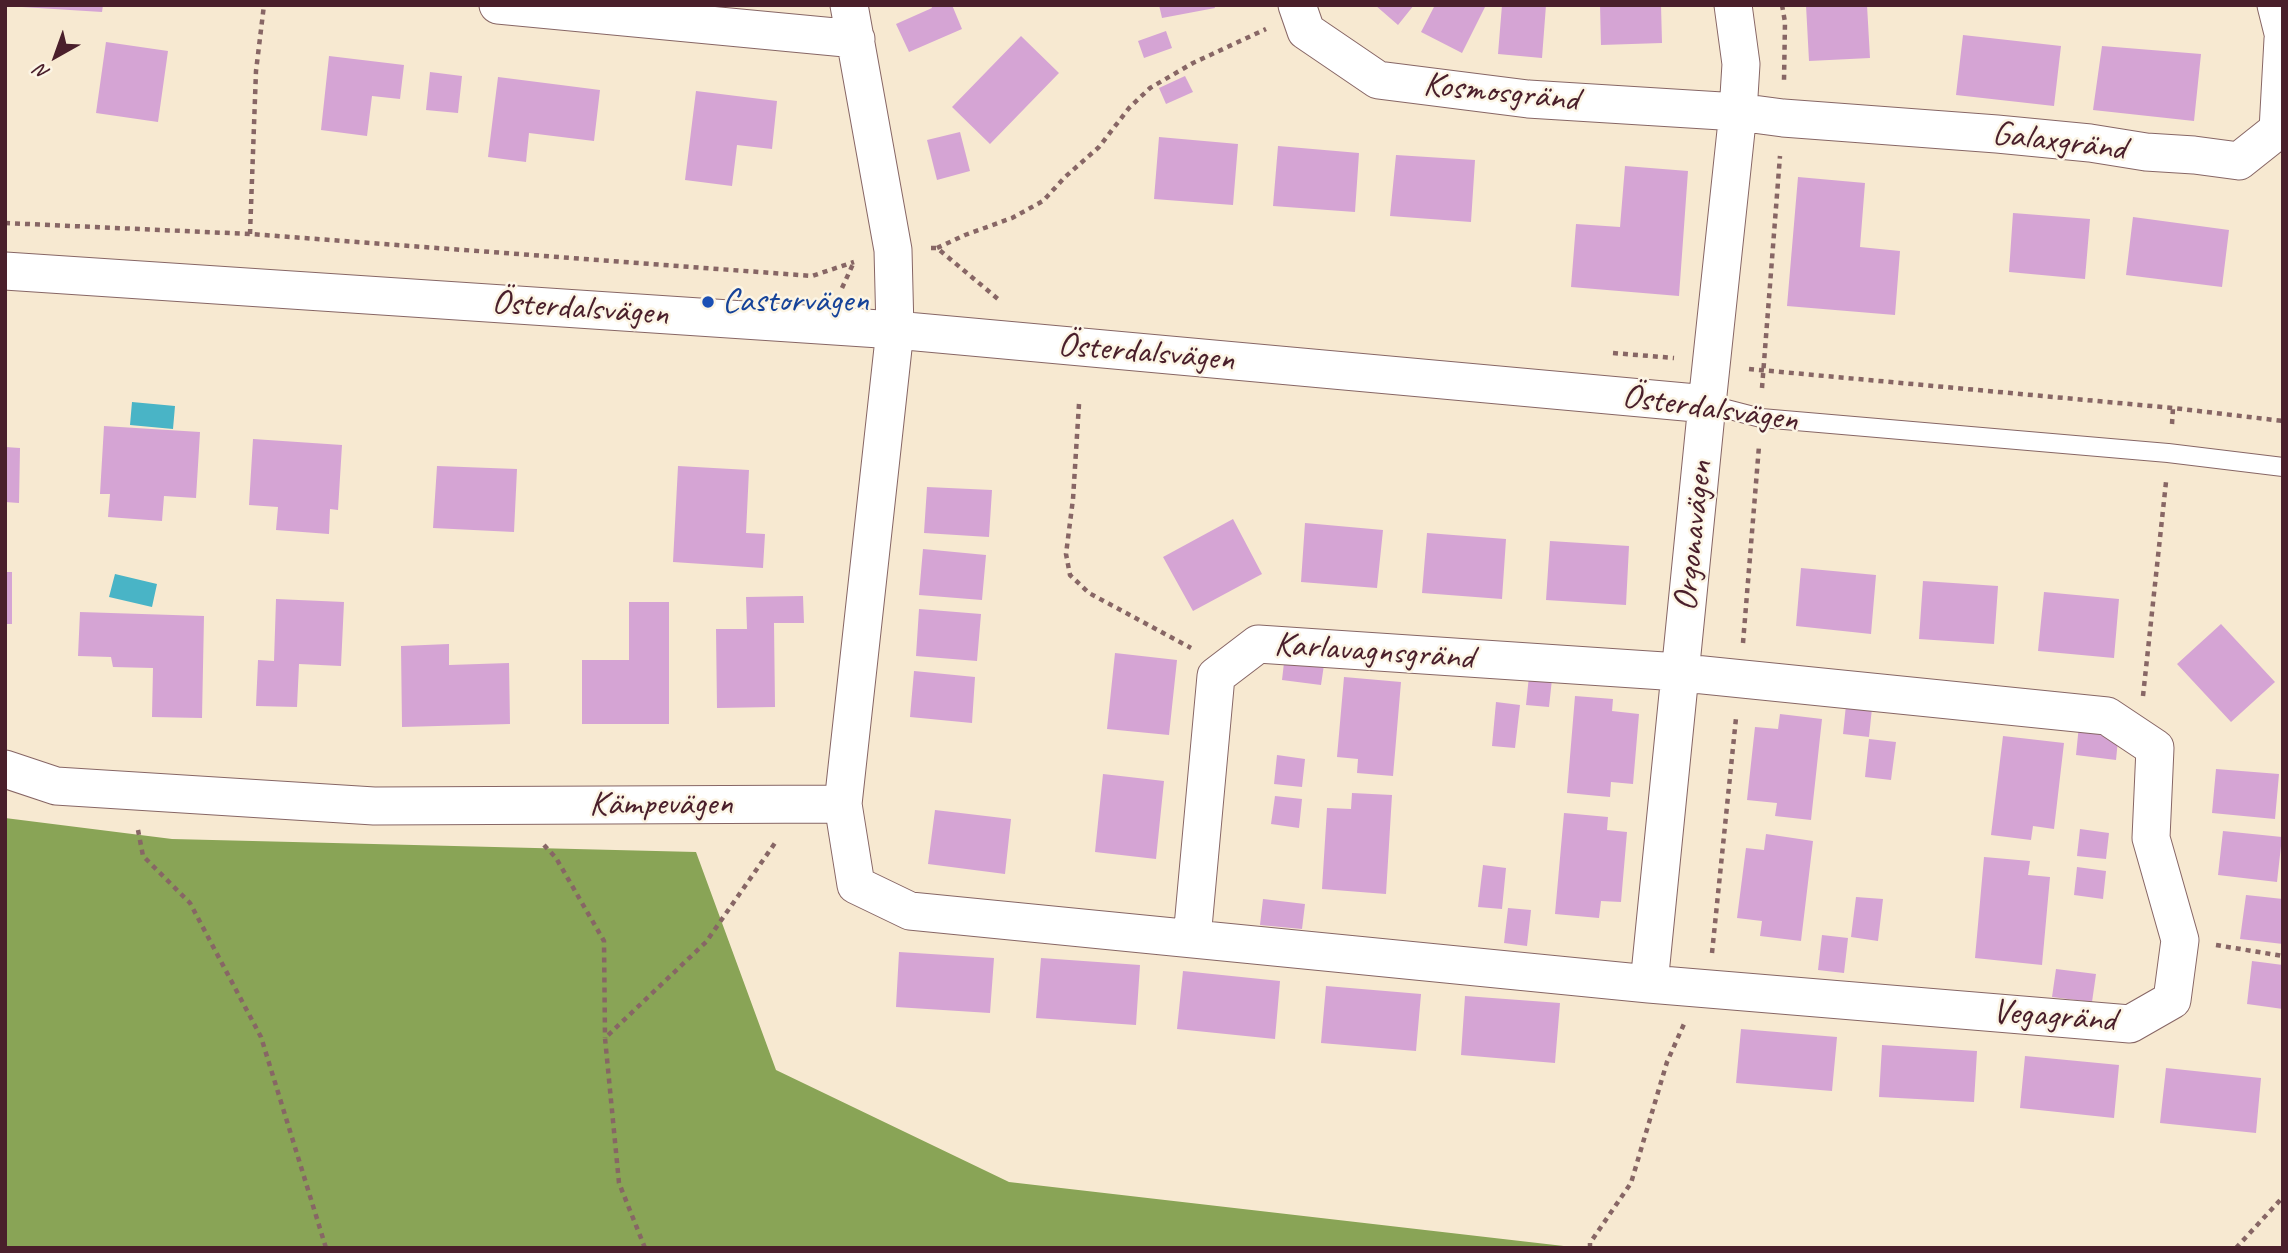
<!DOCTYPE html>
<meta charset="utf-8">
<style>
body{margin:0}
#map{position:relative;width:2288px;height:1253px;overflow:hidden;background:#f7e9d1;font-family:Caveat,sans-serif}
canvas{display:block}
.frame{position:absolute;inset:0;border:7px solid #4a1f2b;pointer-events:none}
.north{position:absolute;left:21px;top:21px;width:70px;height:70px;-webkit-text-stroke:5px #fcf5e5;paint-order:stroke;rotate:220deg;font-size:19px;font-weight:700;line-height:28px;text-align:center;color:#4a1f2b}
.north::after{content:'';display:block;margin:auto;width:24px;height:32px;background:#4a1f2b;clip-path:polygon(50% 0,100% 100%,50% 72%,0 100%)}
</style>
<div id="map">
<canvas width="2288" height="1253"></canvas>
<div class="frame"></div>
<div class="north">N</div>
</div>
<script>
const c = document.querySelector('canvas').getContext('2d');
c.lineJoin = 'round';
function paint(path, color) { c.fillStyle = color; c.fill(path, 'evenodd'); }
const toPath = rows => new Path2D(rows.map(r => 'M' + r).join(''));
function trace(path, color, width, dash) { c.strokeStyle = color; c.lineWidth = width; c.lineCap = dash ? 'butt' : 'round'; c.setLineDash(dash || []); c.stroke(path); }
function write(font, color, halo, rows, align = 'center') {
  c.font = font + ' Caveat,sans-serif'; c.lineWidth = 5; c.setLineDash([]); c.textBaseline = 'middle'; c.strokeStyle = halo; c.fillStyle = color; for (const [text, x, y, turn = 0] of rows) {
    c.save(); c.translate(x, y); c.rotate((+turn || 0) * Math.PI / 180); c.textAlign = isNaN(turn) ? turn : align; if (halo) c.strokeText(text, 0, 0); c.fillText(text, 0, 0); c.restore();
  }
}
const forest = toPath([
 [5,818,172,839,696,852,776,1070,1009,1182,1581,1248,5,1248]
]);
const water = toPath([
 [132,402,175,406,173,429,130,425],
 [115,574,157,584,152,607,109,597]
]);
const building = toPath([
 [22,5,103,5,102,12,22,7],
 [931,5,952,5,962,29,909,52,896,24,932,8],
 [1159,5,1214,5,1215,8,1162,18],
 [1375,5,1414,5,1398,25],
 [1435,5,1486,5,1462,53,1421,32],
 [1502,5,1546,5,1542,58,1498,54],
 [1600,5,1661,5,1662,43,1601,45],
 [1806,5,1867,5,1870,58,1809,61],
 [1166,31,1172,48,1144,58,1138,41],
 [1963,35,2061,46,2054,106,1956,95],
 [1021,36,1059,73,990,144,952,107],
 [106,42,168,51,158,122,96,113],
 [2102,46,2201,54,2194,121,2093,110],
 [329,56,404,65,400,99,372,96,367,136,321,130],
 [430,72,462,76,458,113,426,110],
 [1185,76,1193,92,1166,104,1159,88],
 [498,77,600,90,594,141,529,133,526,162,488,157],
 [696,91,777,101,772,149,737,145,732,186,685,180],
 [960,132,970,171,937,180,927,140],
 [1159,137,1238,144,1233,205,1154,199],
 [1278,146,1359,153,1355,212,1273,206],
 [1396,155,1475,160,1471,222,1390,216],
 [1625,166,1688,171,1679,296,1571,287,1576,224,1620,227],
 [1798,177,1865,183,1860,247,1900,251,1895,315,1787,306],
 [2013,213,2090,219,2085,279,2009,272],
 [2133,217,2229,230,2222,287,2126,275],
 [104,426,200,432,196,498,164,496,162,521,108,517,110,494,100,494],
 [253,439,342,445,338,510,330,509,329,534,276,530,278,507,249,505],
 [5,447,20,448,19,503,5,502],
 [437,466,517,469,514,532,433,528],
 [678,466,749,470,746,533,765,534,763,568,673,562],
 [927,487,992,490,989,537,924,533],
 [1233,519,1262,574,1193,611,1163,557],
 [1305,523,1383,530,1377,588,1301,582],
 [1427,533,1506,539,1502,599,1422,593],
 [1550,541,1629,546,1626,605,1546,600],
 [923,549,986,555,982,600,919,595],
 [1801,568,1876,575,1871,634,1796,626],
 [5,572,12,572,12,624,5,624],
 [1923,581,1998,586,1994,644,1919,639],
 [2044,592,2119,599,2114,658,2038,651],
 [803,596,804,623,774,623,775,707,717,708,716,629,747,629,746,597],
 [276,599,344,602,341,666,299,664,297,707,256,706,258,660,274,661],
 [629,602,669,602,669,724,582,724,582,660,629,660],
 [919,609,981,614,977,661,916,656],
 [80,612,204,616,202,718,152,717,153,668,113,667,111,657,78,656],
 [2221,624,2275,682,2231,722,2177,664],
 [449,644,449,665,509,663,510,724,402,727,401,646],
 [1115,653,1177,660,1169,735,1107,729],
 [1285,654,1325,658,1321,685,1282,680],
 [914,671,975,677,972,723,910,717],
 [1529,676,1552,679,1549,707,1526,705],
 [1344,677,1401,682,1393,776,1357,773,1358,759,1337,757],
 [1575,696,1613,699,1612,711,1639,714,1633,784,1611,782,1610,797,1567,793],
 [1496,702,1520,705,1515,748,1492,746],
 [1846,705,1872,708,1869,737,1843,734],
 [1780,714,1822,719,1811,820,1775,816,1777,803,1747,800,1755,727,1778,729],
 [2079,725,2119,730,2116,760,2076,755],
 [2003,736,2064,743,2054,829,2033,826,2031,840,1991,835],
 [1869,739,1896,742,1891,780,1865,777],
 [1277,755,1305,759,1302,787,1274,784],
 [2216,769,2279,774,2275,819,2212,813],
 [1103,774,1164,781,1156,859,1095,852],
 [1352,793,1392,795,1386,894,1322,889,1327,808,1351,809],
 [1275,796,1302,799,1299,828,1271,824],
 [935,810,1011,819,1005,874,928,864],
 [1564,813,1608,817,1607,830,1627,832,1621,902,1601,901,1599,918,1555,914],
 [2080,829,2109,833,2106,859,2077,856],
 [2223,831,2282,837,2277,882,2218,875],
 [1766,834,1813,841,1801,941,1760,936,1762,921,1737,918,1746,848,1764,850],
 [1984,857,2030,861,2028,875,2050,877,2042,965,1975,958],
 [1483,865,1506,868,1502,909,1478,907],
 [2077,867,2106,871,2103,899,2074,895],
 [2246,895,2283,899,2283,944,2240,939],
 [1856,897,1883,899,1878,941,1851,937],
 [1263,899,1305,904,1302,929,1260,925],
 [1508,908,1531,910,1527,946,1504,943],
 [1822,935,1848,938,1844,973,1818,970],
 [899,952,994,958,990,1013,896,1007],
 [1041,958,1140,965,1136,1025,1036,1018],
 [2252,961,2283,965,2283,1009,2247,1004],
 [2056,969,2096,974,2092,1002,2052,997],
 [1183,971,1280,981,1275,1039,1177,1029],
 [1326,986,1421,994,1416,1051,1321,1043],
 [1465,996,1560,1003,1555,1063,1461,1055],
 [1741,1029,1837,1037,1832,1091,1736,1083],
 [1882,1045,1977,1051,1974,1102,1879,1097],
 [2025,1056,2119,1065,2114,1118,2020,1108],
 [2166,1068,2261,1078,2256,1133,2160,1123]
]);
const path = toPath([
 [1782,5,1785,22,1784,81],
 [5,223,250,234,812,276,854,262],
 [250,234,256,71,264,5],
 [931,248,937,248,998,299],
 [937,248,965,235,1012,218,1043,201,1065,177,1099,147,1129,108,1150,88,1193,63,1266,29],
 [842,288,853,264],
 [1613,353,1674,358],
 [1749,369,2173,408,2283,421],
 [1762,388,1780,156],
 [1079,404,1073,499,1066,554,1070,575,1089,593,1191,648],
 [2172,424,2173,408],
 [1743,643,1759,446],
 [2143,696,2166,482],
 [138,830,143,856,190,903,261,1037,326,1248],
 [544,845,556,858,604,941,605,1038],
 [2216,945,2283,956],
 [1712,953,1736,718],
 [645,1248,619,1183,605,1038,706,942,775,843],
 [1590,1248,1590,1243,1631,1183,1667,1062,1684,1024],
 [2236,1248,2283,1197]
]);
const service = toPath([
 [1707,404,1761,418,2168,453,2283,467]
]);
const minor = toPath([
 [498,5,856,39],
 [1297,5,1306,31,1378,80,1528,99,1738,112,1783,118,1997,134,2090,143,2146,152,2194,155,2239,161,2278,130,2283,39],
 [2276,5,2283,33],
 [5,271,895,330,1707,404],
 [5,769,56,786,374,806,843,804,895,330,893,250,849,5],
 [843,804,856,885,910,911,1649,984,2130,1024,2172,1000,2180,940,2151,838,2155,748,2107,716,1664,671,1258,644,1216,676,1192,938],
 [1649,984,1707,404,1738,112,1741,64,1733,5]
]);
const markers = [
 [708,302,7,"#1a4fb4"]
];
const streetNames = [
 ["Kosmosgränd",1501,93,6],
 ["Galaxgränd",2059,142,7],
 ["Österdalsvägen",580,309,4],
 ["Österdalsvägen",1146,353,5],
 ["Österdalsvägen",1710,409,8],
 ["Orgonavägen",1694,536,-84],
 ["Karlavagnsgränd",1374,652,4],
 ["Kämpevägen",661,805],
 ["Vegagränd",2054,1017,4]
];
const transitNames = [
 ["Castorvägen",722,302]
];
paint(forest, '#89a456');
paint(water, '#49b4c6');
paint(building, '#d5a4d4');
trace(service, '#876665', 20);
trace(minor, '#876665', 39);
trace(path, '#876665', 4.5, [5, 5]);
trace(service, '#fff', 18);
trace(minor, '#fff', 37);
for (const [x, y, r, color] of markers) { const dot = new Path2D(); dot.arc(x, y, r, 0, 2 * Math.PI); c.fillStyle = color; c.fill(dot); trace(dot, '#fcf5e5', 2.5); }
write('35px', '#4a1f2b', '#fcf5e5', streetNames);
write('35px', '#164399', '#fcf5e5', transitNames, 'left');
</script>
